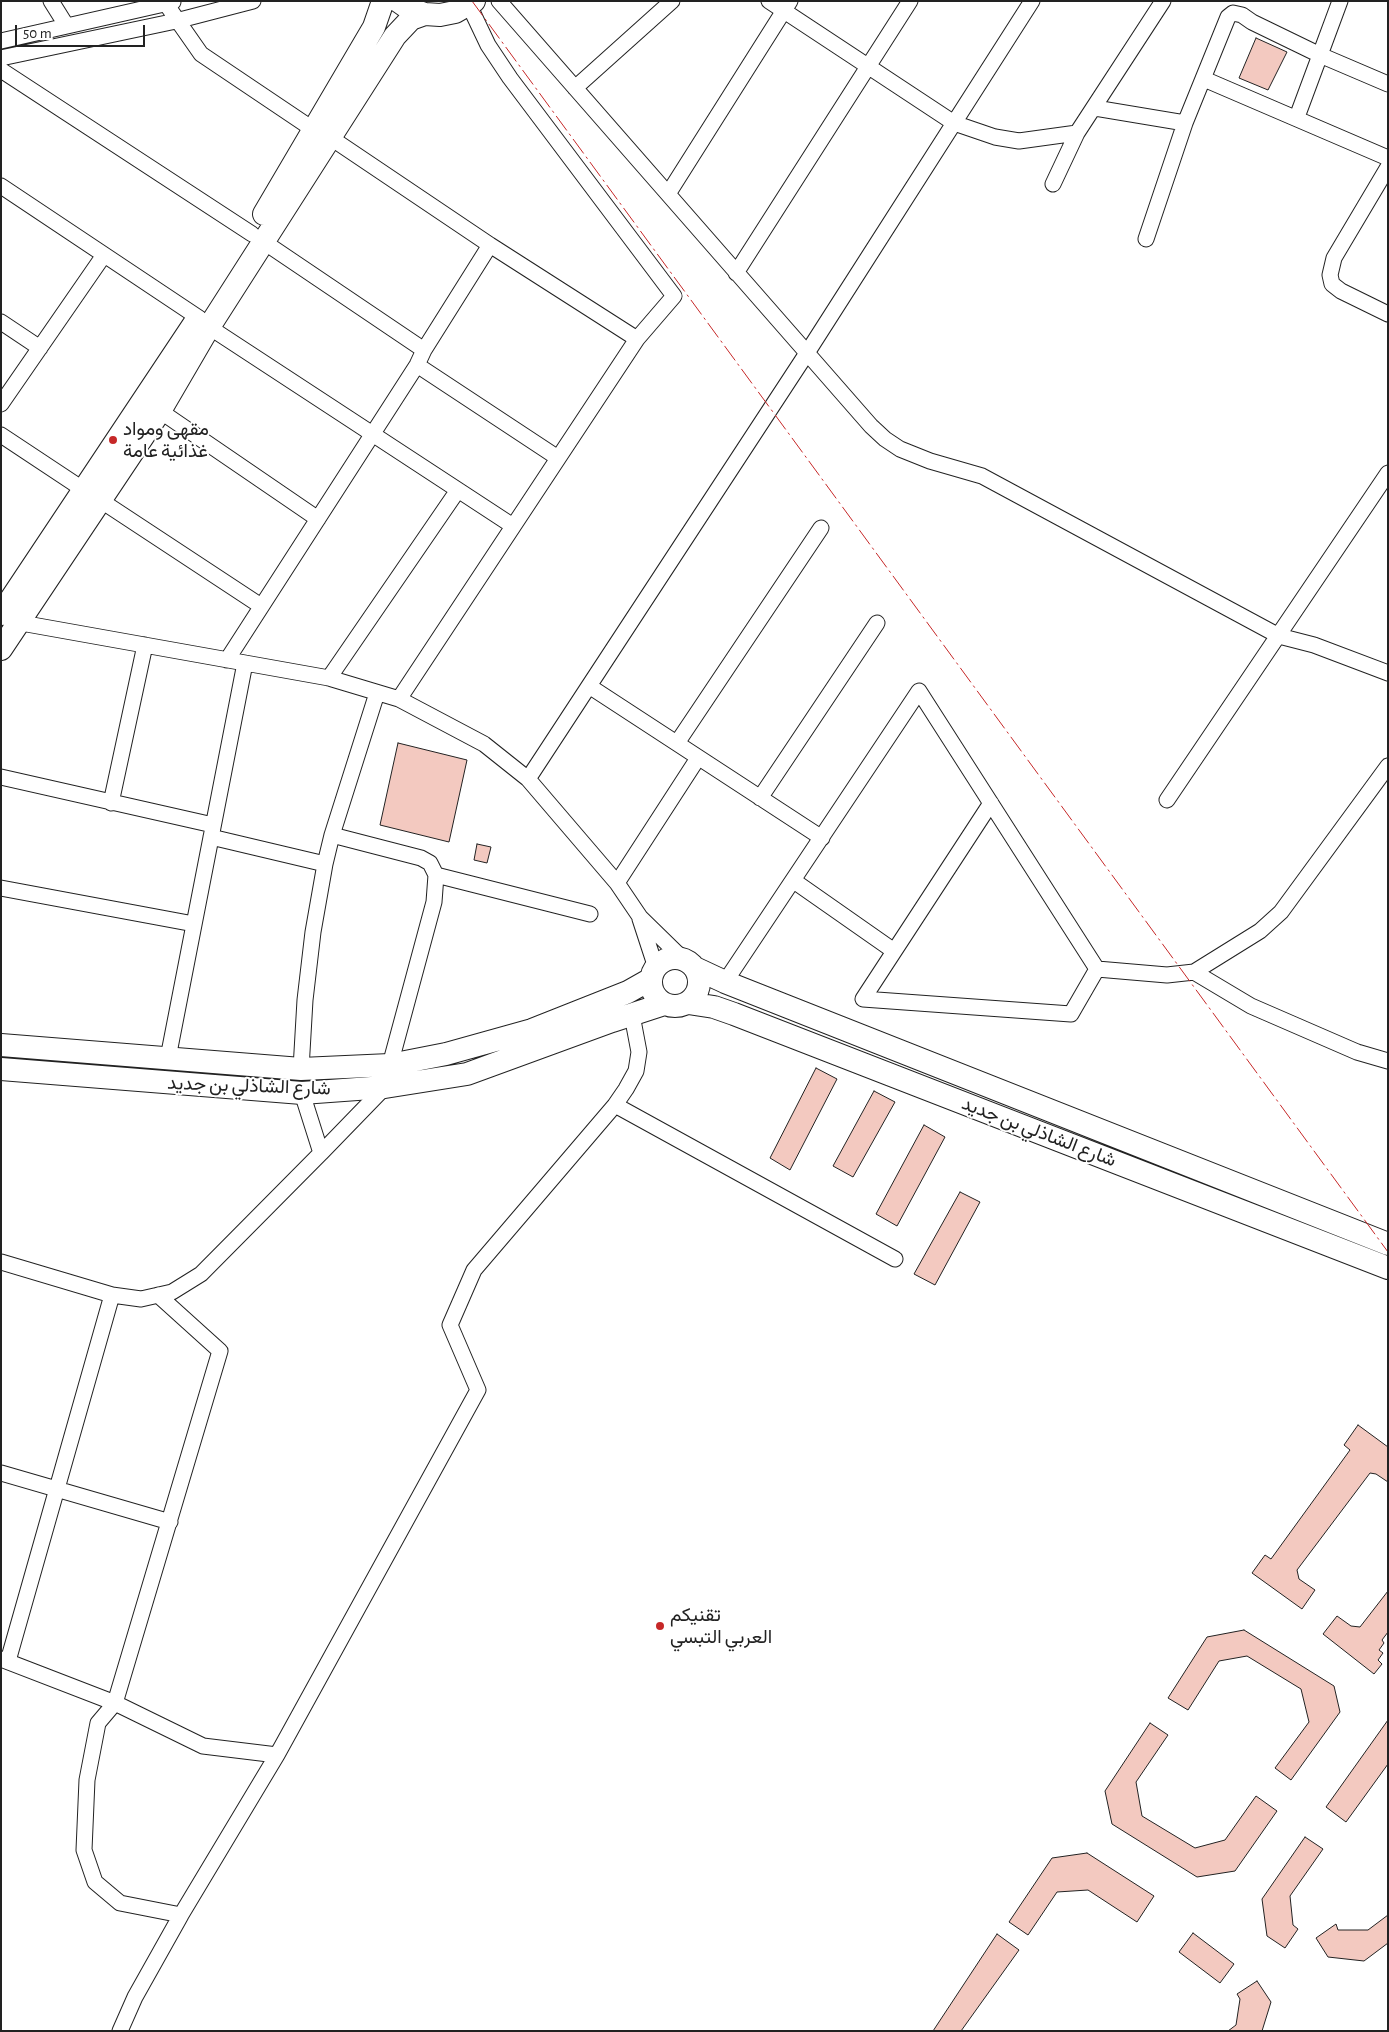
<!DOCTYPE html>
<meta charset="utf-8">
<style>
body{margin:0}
#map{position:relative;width:1389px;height:2032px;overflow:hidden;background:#fff;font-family:"Alegreya Sans",sans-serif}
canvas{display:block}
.frame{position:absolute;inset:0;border:2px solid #222;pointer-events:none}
.scale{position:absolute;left:15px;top:25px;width:130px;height:22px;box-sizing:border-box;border:2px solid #222;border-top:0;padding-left:6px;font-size:15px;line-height:18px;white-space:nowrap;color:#222;-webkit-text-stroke:4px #fff;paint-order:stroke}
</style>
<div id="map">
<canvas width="1389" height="2032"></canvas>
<div class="frame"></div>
<div class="scale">50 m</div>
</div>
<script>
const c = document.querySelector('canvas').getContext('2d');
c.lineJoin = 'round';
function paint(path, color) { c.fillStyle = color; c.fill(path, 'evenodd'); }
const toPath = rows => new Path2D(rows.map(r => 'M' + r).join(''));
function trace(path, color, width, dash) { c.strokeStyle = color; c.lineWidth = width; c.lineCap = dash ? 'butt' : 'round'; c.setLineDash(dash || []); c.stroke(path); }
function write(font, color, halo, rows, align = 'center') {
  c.font = font + ' "Alegreya Sans",Vazirmatn,sans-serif'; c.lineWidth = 4; c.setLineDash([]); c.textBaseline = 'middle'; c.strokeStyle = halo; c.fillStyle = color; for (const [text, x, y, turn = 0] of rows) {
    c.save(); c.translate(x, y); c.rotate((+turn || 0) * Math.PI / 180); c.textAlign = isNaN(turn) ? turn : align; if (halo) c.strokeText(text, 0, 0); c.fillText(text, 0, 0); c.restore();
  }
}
const building = toPath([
 [1256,38,1287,52,1268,90,1239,78,1256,38],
 [398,743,467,760,449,842,380,825,398,743],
 [477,844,491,847,487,863,474,860,477,844],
 [816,1068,837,1079,790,1170,770,1158,816,1068],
 [874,1091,895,1102,853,1177,833,1166,874,1091],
 [924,1125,945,1137,897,1226,876,1214,924,1125],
 [960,1192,980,1202,935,1285,914,1274,960,1192],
 [1358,1425,1388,1447,1388,1482,1376,1474,1370,1473,1297,1570,1299,1579,1315,1590,1302,1609,1252,1573,1265,1555,1271,1559,1350,1450,1344,1445,1358,1425],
 [1388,1591,1388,1632,1382,1640,1384,1643,1379,1650,1383,1653,1378,1660,1382,1664,1374,1674,1323,1634,1337,1616,1351,1626,1360,1627,1388,1591],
 [1244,1630,1334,1686,1340,1712,1291,1780,1275,1768,1309,1722,1301,1689,1247,1656,1219,1661,1188,1710,1168,1698,1207,1637,1244,1630],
 [1388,1720,1388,1764,1346,1822,1326,1807,1388,1720],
 [1150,1723,1168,1735,1136,1782,1142,1816,1195,1848,1225,1840,1256,1796,1277,1811,1235,1871,1197,1877,1112,1824,1105,1791,1150,1723],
 [1305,1837,1323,1849,1290,1896,1293,1925,1298,1929,1285,1948,1267,1936,1262,1899,1305,1837],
 [1087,1853,1154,1896,1137,1922,1088,1890,1057,1892,1028,1935,1009,1922,1052,1858,1087,1853],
 [1388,1915,1388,1943,1364,1961,1328,1957,1316,1938,1336,1924,1338,1930,1368,1930,1388,1915],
 [1193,1933,1234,1964,1220,1983,1179,1952,1193,1933],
 [997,1934,1019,1950,961,2031,933,2031,997,1934],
 [1257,1981,1271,2002,1262,2031,1228,2031,1236,2025,1240,1999,1237,1994,1257,1981]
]);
const minor = toPath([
 [51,1,66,25],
 [164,1,201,54,314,130],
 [499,1,871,426,885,439,900,449,930,461,982,476,1279,636,1314,645,1388,673],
 [769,1,954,123,995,137,1019,141,1077,133],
 [1340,1,1320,55,1388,84],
 [1,41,173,2],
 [1,58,176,21,253,1],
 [1,70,252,234],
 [1204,79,1388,158],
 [575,88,672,1],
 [1095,108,1185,123,1146,239],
 [1185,123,1228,17,1233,13,1242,15,1252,22,1320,55,1297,117],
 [331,138,490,245,637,339],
 [1388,167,1334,258,1330,275,1332,284,1341,291,1388,314],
 [1053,184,1077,133,1163,1],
 [1,186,199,318,209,327,513,526],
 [668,194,790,1],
 [264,242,424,350],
 [736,273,910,1],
 [1,322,40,348],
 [417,365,558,458],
 [1,404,104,255],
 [160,411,318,519],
 [1,435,84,490],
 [100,500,261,606],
 [10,621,329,678,399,699,484,744,528,779,617,883,640,917,683,959],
 [227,660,417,365,424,350,490,245],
 [329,678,458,490],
 [589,686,822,838],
 [399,699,637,339,674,296,510,78,488,45,469,5],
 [677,743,821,528],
 [1,777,213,825],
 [528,779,807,353,1032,1],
 [760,798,877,623],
 [1167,800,1388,473],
 [111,803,145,645],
 [991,803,863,999,1071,1014,1097,969],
 [332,835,421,858,430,863,436,875,434,902,390,1065],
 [211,837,325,864],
 [436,875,590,914],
 [794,881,894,951],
 [617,883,698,758],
 [1,888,194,924],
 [640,919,656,968],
 [1097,969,1167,975,1194,972,1260,931,1281,912,1388,766],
 [1194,972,1251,1006,1357,1052,1388,1061],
 [725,982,919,691,1097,969],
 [168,1058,245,663],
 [301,1069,305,1000,313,932,325,864,332,835,377,693],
 [302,1093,321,1153,385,1087],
 [615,1105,895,1259],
 [1,1262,112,1295,141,1299,172,1292,201,1274,321,1153],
 [1,1473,170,1522],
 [1,1659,115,1703,220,1351,158,1295],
 [8,1661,112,1295],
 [181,1915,120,1903,95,1882,84,1850,87,1780,98,1723,115,1703,203,1746,277,1755,478,1390,450,1325,474,1270,615,1105,626,1089,636,1071,639,1052,632,1015],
 [120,2031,135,1997,181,1915,277,1755]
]);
const secondary = toPath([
 [398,1,408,8,425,14,440,15,455,12,474,1],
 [264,214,374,27,383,1],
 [1,614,196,321],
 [1,649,160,411,209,327,395,36,411,19,425,14],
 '651 982a24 24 0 1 1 48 0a24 24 0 1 1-48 0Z',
 [695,968,725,982,1388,1244],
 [688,1003,714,1007,734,1014,1388,1268],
 [1,1045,301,1069,390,1065,446,1054,532,1030,628,992,651,979],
 [1,1069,302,1093,385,1087,467,1074,612,1021,664,1004]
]);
const power = toPath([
 [472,1,1388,1252]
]);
const markers = [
 [113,440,5,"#c62828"],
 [660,1626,5,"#c62828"]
];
const poiNames = [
 ["مقهى ومواد",123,429],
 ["غذائية عامة",123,451],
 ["تقنيكم",670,1615],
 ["العربي التبسي",670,1637]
];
const streetNames = [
 ["شارع الشاذلي بن جديد",249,1086,2],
 ["شارع الشاذلي بن جديد",1039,1132,21]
];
paint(building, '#f3c9c0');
trace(building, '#222', 1);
trace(minor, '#222', 17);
trace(secondary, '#222', 24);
trace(minor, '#fff', 15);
trace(secondary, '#fff', 22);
trace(power, '#c62828', 1, [18, 4, 2.5, 4]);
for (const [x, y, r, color] of markers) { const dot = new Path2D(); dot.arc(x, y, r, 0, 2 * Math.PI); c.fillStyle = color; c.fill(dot); trace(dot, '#fff', 2); }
write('19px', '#222', '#fff', poiNames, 'left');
write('19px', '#222', '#fff', streetNames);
</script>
